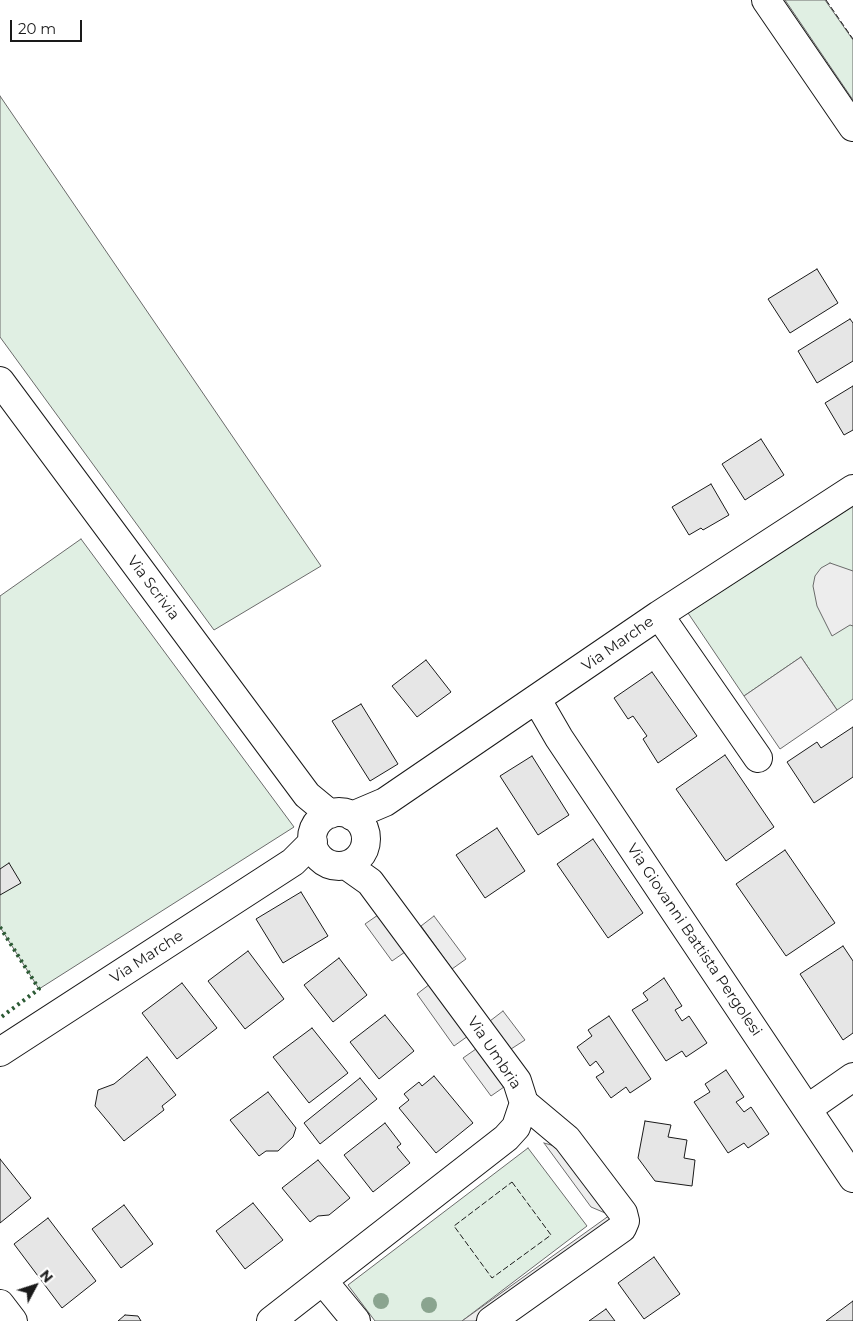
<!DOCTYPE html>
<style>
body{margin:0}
#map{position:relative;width:853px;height:1321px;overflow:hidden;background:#fff;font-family:Montserrat,sans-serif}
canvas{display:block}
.north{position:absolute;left:10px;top:1261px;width:50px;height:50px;-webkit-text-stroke:4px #fff;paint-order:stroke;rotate:50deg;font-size:14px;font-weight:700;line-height:20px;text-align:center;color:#1a1a1a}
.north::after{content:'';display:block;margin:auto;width:18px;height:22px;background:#1a1a1a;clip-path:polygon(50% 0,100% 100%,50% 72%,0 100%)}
.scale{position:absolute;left:10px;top:20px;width:72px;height:22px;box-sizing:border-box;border:2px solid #1a1a1a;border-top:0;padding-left:6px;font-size:15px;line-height:18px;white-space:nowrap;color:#1a1a1a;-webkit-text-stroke:4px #fff;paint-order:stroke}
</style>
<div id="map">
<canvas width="853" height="1321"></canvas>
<div class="north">N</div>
<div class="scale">20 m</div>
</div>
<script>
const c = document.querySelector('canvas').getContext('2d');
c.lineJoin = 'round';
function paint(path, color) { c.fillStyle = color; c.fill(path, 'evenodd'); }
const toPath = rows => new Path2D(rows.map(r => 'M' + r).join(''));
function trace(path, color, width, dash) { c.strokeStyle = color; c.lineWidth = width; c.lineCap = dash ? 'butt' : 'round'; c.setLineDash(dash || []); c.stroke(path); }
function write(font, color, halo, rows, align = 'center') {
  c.font = font + ' Montserrat,sans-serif'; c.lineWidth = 4; c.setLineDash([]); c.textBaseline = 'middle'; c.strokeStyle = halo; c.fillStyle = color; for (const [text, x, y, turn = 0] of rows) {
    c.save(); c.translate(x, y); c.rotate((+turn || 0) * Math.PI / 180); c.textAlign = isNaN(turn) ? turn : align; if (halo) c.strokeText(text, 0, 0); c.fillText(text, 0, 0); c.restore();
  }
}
const green = toPath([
 [785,0,825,0,853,40,853,100,785,0],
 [0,96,321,566,214,630,0,337,0,96],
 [853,506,853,699,837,710,801,657,744,696,688,613,853,506],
 [81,539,294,827,39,989,0,927,0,596,81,539],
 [528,1148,587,1226,462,1321,375,1321,348,1285,528,1148]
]);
const parking = toPath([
 [830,563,853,571,853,626,850,625,832,636,817,606,813,586,815,576,821,568,830,563],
 [801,657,837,710,780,749,744,696,801,657],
 [378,915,405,952,392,961,365,924,378,915],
 [434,916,466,959,452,969,421,926,434,916],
 [430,984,468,1036,454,1046,417,994,430,984],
 [503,1011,525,1040,511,1049,490,1021,503,1011],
 [476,1049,504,1087,491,1096,463,1058,476,1049],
 [544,1143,569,1150,616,1222,475,1321,462,1321,610,1215,591,1207,544,1143]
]);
const building = toPath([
 [817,269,838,303,790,333,768,299,817,269],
 [850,319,853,323,853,361,817,383,798,351,850,319],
 [853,386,853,430,844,435,825,403,853,386],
 [761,439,784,475,745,500,722,464,761,439],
 [711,484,729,515,703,530,701,528,689,535,672,507,711,484],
 [426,660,451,692,417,717,392,686,426,660],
 [652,672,697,736,658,763,643,739,647,736,633,716,628,719,614,698,652,672],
 [361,704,398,764,370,781,332,721,361,704],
 [853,727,853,777,814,803,787,762,817,742,821,748,853,727],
 [725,755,774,827,726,861,676,789,725,755],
 [532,756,569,815,538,835,500,776,532,756],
 [497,828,525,871,485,898,456,855,497,828],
 [593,839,643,913,608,938,557,864,593,839],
 [785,850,835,923,786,956,736,884,785,850],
 [9,863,21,883,0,895,0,869,9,863],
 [301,892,328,936,283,963,256,919,301,892],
 [843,946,853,961,853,1033,843,1040,800,974,843,946],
 [248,951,284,999,245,1029,208,981,248,951],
 [339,958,367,995,333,1022,304,985,339,958],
 [664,978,682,1006,675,1010,682,1021,689,1016,707,1043,686,1057,682,1051,666,1061,632,1010,648,1000,643,993,664,978],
 [182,983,217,1028,177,1059,142,1013,182,983],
 [385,1015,414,1051,379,1079,350,1042,385,1015],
 [609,1016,651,1079,630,1093,626,1087,611,1098,596,1077,604,1072,596,1061,590,1066,577,1047,592,1036,588,1030,609,1016],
 [312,1028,348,1073,309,1103,273,1057,312,1028],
 [147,1057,176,1095,162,1106,164,1110,124,1141,95,1106,98,1090,114,1084,147,1057],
 [726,1070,744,1097,736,1102,744,1112,751,1107,769,1134,748,1148,744,1143,728,1153,694,1102,710,1092,705,1084,726,1070],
 [434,1076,473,1123,436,1153,399,1108,409,1100,404,1094,419,1082,422,1086,434,1076],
 [360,1078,377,1099,320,1144,304,1123,360,1078],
 [268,1092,296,1128,293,1137,278,1151,266,1151,259,1156,230,1120,268,1092],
 [645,1121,671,1125,668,1137,687,1140,684,1158,695,1160,692,1186,655,1181,638,1158,645,1121],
 [385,1123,401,1144,397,1147,410,1163,373,1192,344,1155,385,1123],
 [0,1159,31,1198,0,1223,0,1159],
 [318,1160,350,1198,329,1215,318,1216,310,1222,282,1188,318,1160],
 [253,1203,283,1240,245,1269,216,1231,253,1203],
 [124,1205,153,1244,121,1268,92,1229,124,1205],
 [48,1218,96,1281,62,1308,14,1244,48,1218],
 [654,1257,680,1294,644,1319,618,1283,654,1257],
 [853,1301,853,1321,826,1321,853,1301],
 [606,1309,615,1321,589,1321,606,1309],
 [125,1315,138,1316,141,1321,118,1321,125,1315]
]);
const minor = toPath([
 [0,381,307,795,330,814],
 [659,615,758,758],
 [537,700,559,738,853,1178],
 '312 839a27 27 0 1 1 54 0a27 27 0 1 1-54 0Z',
 [352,816,385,802,659,615,853,489],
 [0,1052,293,862,313,842],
 [807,1109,853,1077],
 [323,1281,356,1321],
 [0,1304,13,1321],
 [271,1321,506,1138,516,1127,524,1103,517,1081,370,882,346,865],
 [491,1321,622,1228,625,1221,623,1213,567,1139,524,1103]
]);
const major = toPath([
 [766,0,853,127]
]);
const hedge = toPath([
 [0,927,39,989,0,1018]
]);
const fence = toPath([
 [826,0,853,39],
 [512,1182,551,1235,492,1278,454,1226,512,1182]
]);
const trees = [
 [381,1301],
 [429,1305]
];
const streetNames = [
 ["Via Scrivia",153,588,53],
 ["Via Marche",618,644,-35],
 ["Via Giovanni Battista Pergolesi",694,940,56],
 ["Via Marche",147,957,-33],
 ["Via Umbria",494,1053,56]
];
paint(green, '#e0efe3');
trace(green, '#6a6a6a', 1);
paint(parking, '#ededed');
trace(parking, '#6a6a6a', 1);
paint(building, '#e6e6e6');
trace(building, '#1a1a1a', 1);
trace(minor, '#1a1a1a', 30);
trace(major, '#1a1a1a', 30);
trace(minor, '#fff', 28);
trace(major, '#fff', 28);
trace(hedge, '#2b5a34', 4, [2.5, 4]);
trace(fence, '#1a1a1a', 1, [6, 2.5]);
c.fillStyle = '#8aa48f';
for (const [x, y] of trees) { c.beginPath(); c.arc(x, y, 8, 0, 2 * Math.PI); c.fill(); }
write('15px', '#1a1a1a', '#fff', streetNames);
</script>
